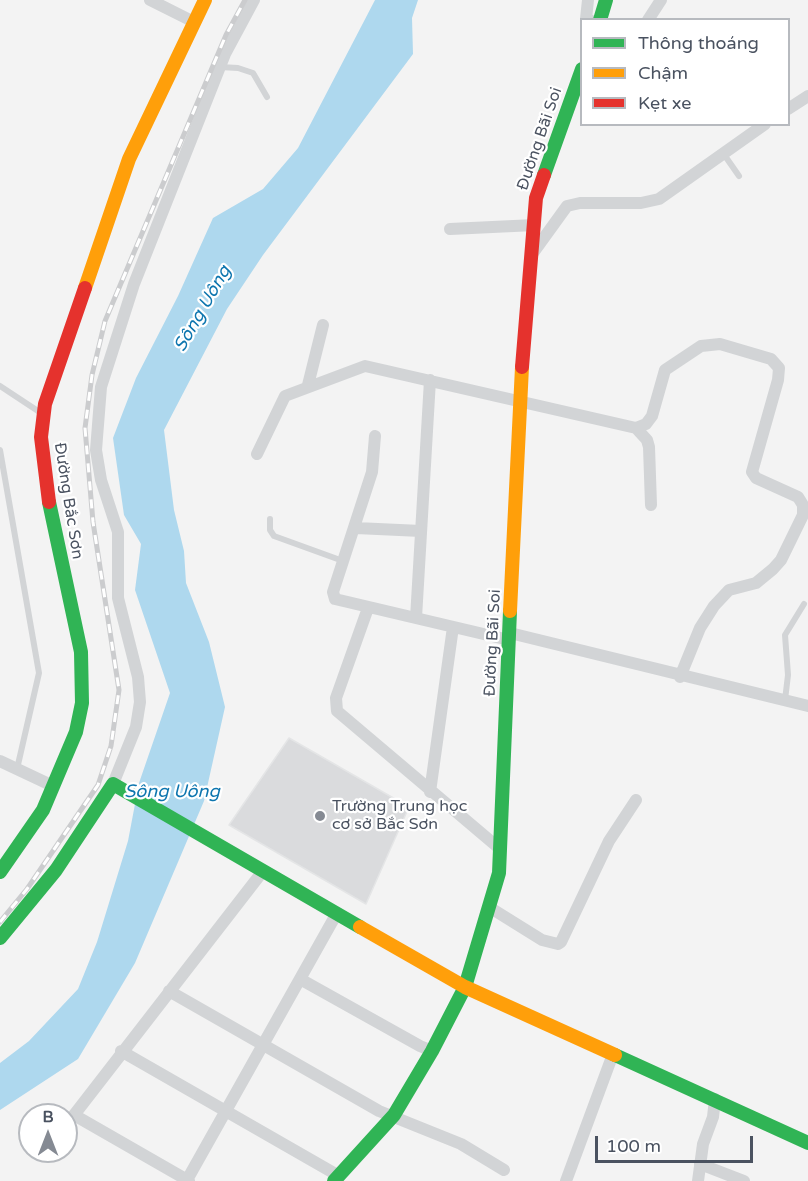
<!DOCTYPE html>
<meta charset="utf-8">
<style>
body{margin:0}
#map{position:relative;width:808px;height:1181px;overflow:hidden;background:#f3f3f3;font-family:"Varela Round",sans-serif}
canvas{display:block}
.legend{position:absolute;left:580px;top:18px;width:210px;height:108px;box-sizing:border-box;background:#fff;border:2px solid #b7babf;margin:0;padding:8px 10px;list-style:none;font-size:18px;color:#4a5260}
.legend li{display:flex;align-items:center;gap:12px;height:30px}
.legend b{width:30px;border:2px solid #b7babf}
.north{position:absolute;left:18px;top:1103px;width:60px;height:60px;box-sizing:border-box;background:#fff;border:2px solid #b7babf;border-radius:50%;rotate:0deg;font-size:16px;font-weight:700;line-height:24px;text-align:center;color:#4a5260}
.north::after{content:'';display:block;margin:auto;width:21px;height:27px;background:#858a93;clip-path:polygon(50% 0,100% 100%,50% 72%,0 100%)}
.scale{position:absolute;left:595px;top:1136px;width:158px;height:27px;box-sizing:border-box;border:3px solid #4a5260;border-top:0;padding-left:8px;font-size:18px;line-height:21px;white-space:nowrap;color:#4a5260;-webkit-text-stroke:4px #fff;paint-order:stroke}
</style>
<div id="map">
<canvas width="808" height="1181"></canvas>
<ul class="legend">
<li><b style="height:8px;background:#30b455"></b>Thông thoáng</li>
<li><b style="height:8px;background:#ff9f0a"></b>Chậm</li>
<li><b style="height:8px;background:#e5322d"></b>Kẹt xe</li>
</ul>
<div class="north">B</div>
<div class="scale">100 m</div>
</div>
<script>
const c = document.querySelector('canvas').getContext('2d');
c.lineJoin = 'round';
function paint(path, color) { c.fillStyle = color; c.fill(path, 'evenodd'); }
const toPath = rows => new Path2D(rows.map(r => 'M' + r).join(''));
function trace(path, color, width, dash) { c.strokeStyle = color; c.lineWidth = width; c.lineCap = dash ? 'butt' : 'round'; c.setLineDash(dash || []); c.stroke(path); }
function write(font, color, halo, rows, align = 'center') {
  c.font = font + ' "Varela Round",sans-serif'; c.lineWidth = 4.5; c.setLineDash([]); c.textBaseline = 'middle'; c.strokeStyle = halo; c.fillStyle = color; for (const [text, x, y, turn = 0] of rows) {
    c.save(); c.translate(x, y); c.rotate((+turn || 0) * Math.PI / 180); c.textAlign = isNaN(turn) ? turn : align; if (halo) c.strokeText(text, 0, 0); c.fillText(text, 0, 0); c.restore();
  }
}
const water = toPath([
 [375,0,418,0,412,18,413,54,263,255,227,309,164,430,174,510,184,551,186,583,209,642,225,707,204,801,135,963,78,1059,0,1110,0,1063,29,1041,78,989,97,942,128,841,139,783,170,693,135,590,141,544,124,515,113,438,136,378,178,296,213,218,263,189,298,148]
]);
const building = toPath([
 [289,738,409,807,366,904,229,825,289,738]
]);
const lane = toPath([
 [220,67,238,68,253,73,267,97],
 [723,153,739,176],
 [0,386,41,413],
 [0,450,39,673,17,769],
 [270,519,270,530,274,536,343,561],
 [785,700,788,675,785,635,804,604]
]);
const street = toPath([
 [150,0,194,22],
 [588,0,586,19,590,20],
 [648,20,661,0],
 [788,109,808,96],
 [450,229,535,225],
 [533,253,567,206,580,203,641,203,659,199,765,124],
 [308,385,323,325],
 [636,428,647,440,649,447,651,505],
 [375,436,372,472,333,592,335,599,509,640],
 [257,454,285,396,365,366,636,428,646,424,652,416,665,370,701,346,720,344,771,359,779,368,778,380,752,472,756,478,798,497,803,505,803,515,781,560,773,569,756,583,729,590,714,606,700,628,680,677],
 [356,528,421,531],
 [368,608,336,698,337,711,500,849],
 [416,618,430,380],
 [510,633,808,706],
 [0,761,53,786],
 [113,784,136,727,140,702,138,677,118,598,118,532,101,480,96,450,101,387,134,284,225,54,254,0],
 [430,792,453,627],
 [489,907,542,940,558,944,561,942,609,841,636,800],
 [300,979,420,1046,432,1051],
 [169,991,379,1111,461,1144,504,1170],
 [121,1051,339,1176],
 [700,1164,744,1181],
 [187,1180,337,913],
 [189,1181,74,1115,263,871],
 [566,1181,613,1054],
 [698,1181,703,1144,713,1117,715,1099]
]);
const fast = toPath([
 [600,20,606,0],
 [544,175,582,69],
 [0,872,43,810,76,732,82,703,81,652,49,502],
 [0,938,56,870,113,784,360,927],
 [615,1055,808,1143],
 [334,1181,394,1115,432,1051,465,987,499,873,510,611]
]);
const slow = toPath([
 [85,288,129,159,205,0],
 [510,611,522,367],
 [360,927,465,987,615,1055]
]);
const jam = toPath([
 [522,367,536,198,544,175],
 [49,502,41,437,45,404,85,288]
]);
const rail = toPath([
 [0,922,27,889,98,785,111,746,119,690,93,522,85,428,92,375,105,321,226,35,245,0]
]);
const markers = [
 [320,816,6,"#858a93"]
];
const streetNames = [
 ["Đường Bãi Soi",540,139,-71],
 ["Đường Bắc Sơn",68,501,81],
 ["Đường Bãi Soi",493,643,-87]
];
const poiNames = [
 ["Trường Trung học",332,807],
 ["cơ sở Bắc Sơn",332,825]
];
const waterNames = [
 ["Sông Uông",203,309,-60],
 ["Sông Uông",172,792]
];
paint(water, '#aed8ee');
paint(building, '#dadbdd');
trace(building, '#e4e5e6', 1.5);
trace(lane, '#d2d4d6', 6);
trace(street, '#d2d4d6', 12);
trace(fast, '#30b455', 14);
trace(slow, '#ff9f0a', 14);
trace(jam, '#e5322d', 14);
trace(rail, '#cbccce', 5);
trace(rail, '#fff', 3, [9]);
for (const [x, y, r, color] of markers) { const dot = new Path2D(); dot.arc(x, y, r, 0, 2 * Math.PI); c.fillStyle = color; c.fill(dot); trace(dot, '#fff', 2); }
write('16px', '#4a5260', '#fff', streetNames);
write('16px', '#4a5260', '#fff', poiNames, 'left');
write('italic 18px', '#0e76af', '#fff', waterNames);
</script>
